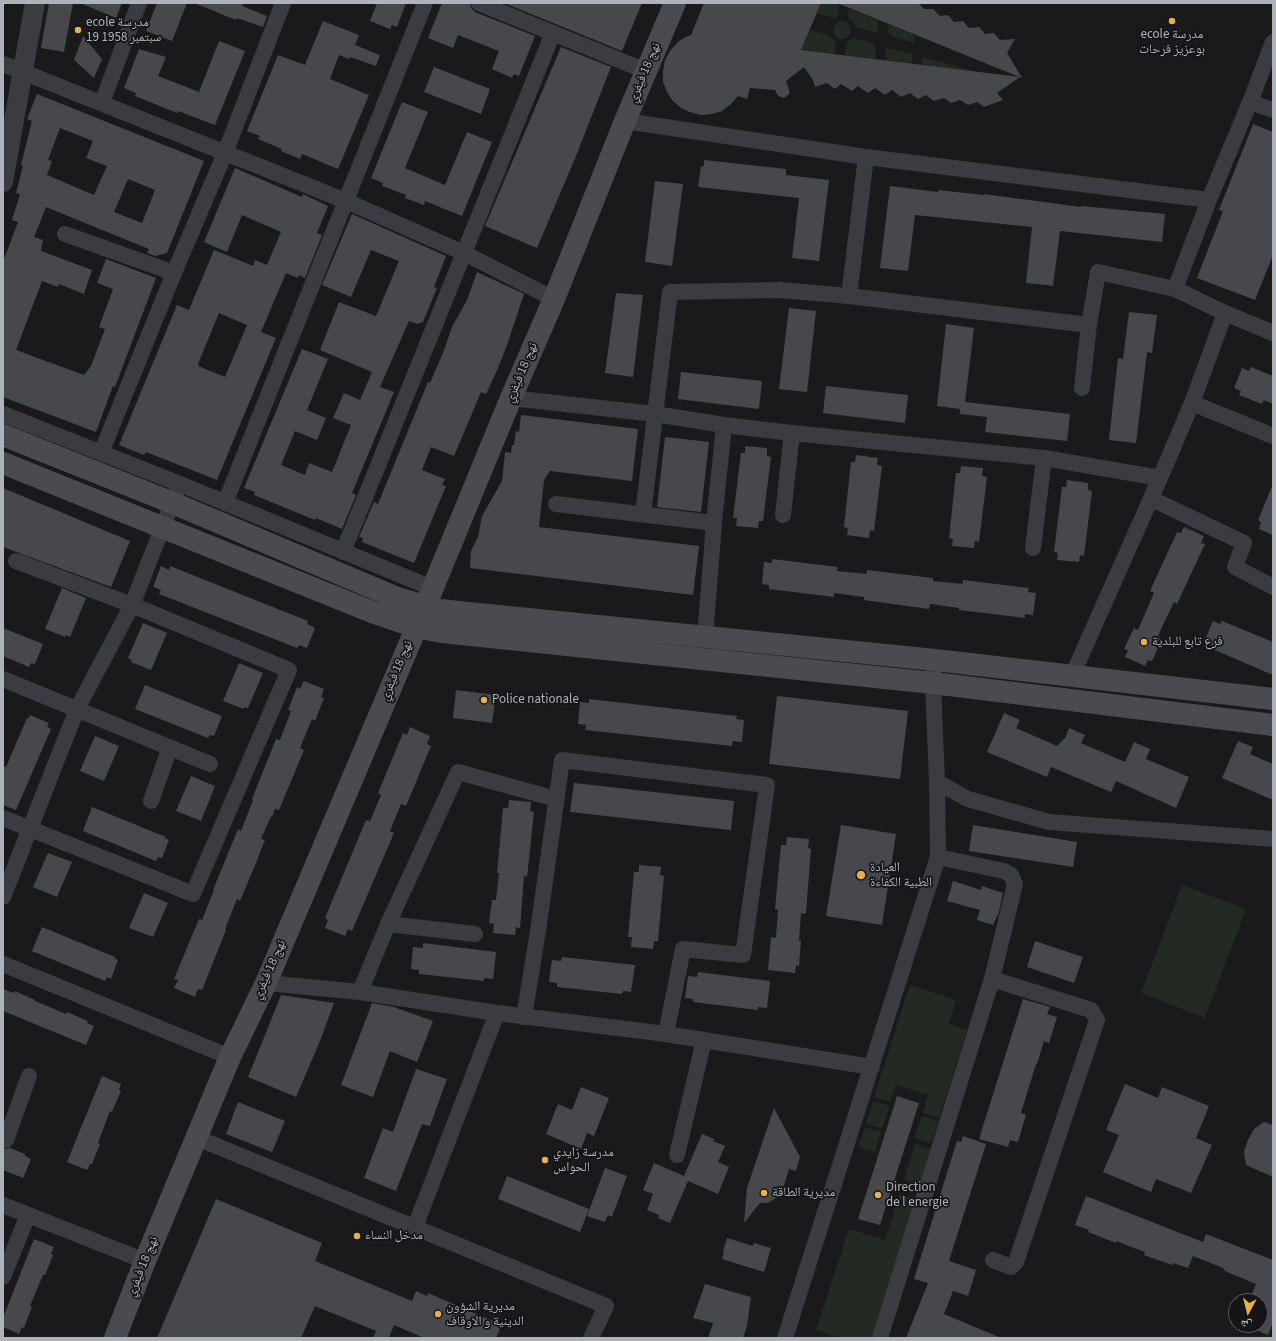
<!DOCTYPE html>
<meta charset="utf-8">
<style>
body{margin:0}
#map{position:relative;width:1276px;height:1341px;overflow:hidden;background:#1a1a1c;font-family:"Source Sans 3","Noto Naskh Arabic",sans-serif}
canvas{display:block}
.frame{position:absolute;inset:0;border:4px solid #adb2bb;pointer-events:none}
.north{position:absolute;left:1228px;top:1293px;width:40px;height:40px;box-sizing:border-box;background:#151517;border:1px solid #525459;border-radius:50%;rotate:187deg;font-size:11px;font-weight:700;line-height:16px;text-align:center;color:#adb2bb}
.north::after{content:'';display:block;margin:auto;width:14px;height:18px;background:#e8b146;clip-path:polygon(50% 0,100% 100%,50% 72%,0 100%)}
</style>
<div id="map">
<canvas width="1276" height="1341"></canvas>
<div class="frame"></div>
<div class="north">ش</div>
</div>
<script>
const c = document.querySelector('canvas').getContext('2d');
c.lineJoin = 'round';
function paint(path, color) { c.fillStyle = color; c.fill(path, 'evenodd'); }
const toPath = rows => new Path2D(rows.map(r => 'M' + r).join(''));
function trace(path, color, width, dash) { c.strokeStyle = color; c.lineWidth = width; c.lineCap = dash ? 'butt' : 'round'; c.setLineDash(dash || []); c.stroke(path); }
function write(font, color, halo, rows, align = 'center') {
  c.font = font + ' "Source Sans 3","Noto Naskh Arabic",sans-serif'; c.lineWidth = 3.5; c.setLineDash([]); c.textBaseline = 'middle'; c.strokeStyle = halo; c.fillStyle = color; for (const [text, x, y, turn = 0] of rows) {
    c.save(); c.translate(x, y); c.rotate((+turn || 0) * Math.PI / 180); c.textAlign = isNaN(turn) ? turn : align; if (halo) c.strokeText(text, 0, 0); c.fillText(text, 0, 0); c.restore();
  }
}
const green = toPath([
 [821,3,834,3,839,5,838,17,834,18,817,14],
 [849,9,878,20,878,31,875,32,855,27,853,21,848,17],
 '833 30a9 9 0 1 1 18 0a9 9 0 1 1-18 0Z',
 [888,24,915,35,914,43,891,36,888,32],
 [810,30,829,35,836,42,835,54,801,50],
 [853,38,872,43,876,49,875,59,845,55,846,43],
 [889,48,912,54,912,64,885,60,886,50],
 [923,57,978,72,922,65],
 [1182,885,1246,909,1205,1018,1141,993],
 [910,985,956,1000,949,1024,967,1030,939,1118,923,1113,928,1095,896,1085,890,1102,874,1097],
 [873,1101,890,1106,882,1129,866,1124],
 [922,1116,939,1121,931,1143,914,1138],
 [865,1127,881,1132,875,1152,858,1147],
 [915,1144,932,1150,921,1186,904,1180],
 [900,1194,916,1199,872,1338,841,1338,816,1330,849,1229,885,1240]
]);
const building = toPath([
 [49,3,73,3,64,52,41,48],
 [80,3,122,3,116,18],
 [157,3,187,3,172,41,146,31],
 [194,3,243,3,242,6,267,16,263,27,237,18,236,20],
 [377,3,406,3,397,27,392,25,390,29,370,21],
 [442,3,470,3,471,8,475,12,535,36,519,76,514,74,512,78,492,69,499,51,458,35,453,48,428,38],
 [504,3,642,3,622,51],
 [704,3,821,3,801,50,1020,77,997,93,1003,100,984,107,977,102,968,105,960,100,951,103,944,98,934,101,926,95,918,99,910,93,901,97,892,90,885,95,875,88,868,93,858,86,852,91,841,84,835,89,827,83,815,87,813,80,804,67,786,81,790,93,784,98,778,96,775,90,750,88,747,99,738,96,731,104,722,111,712,114,701,115,690,112,681,108,673,101,667,92,663,82,663,71,665,60,670,51,677,43,685,37,691,35],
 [837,3,918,3,924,9,933,9,940,16,948,15,954,22,963,21,969,28,979,27,985,34,994,33,1000,40,1015,39,1007,53,1022,78],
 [323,21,359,35,355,45,380,55,376,66,350,57,349,59,339,55,330,79,369,95,338,169,302,154,300,159,281,151,282,149,258,139,260,136,247,131,278,55,305,65],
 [83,36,102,59,94,78,74,60],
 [219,41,245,51,215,125,178,111,177,113,135,96,136,93,124,88,139,49,166,57,158,76,199,92],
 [561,47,611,67,576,156,537,248,485,226],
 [434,67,490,89,481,114,424,92],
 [37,94,204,161,167,253,155,256,147,253,149,249,46,207,34,237,43,240,41,251,92,270,84,294,59,284,58,287,42,281,16,350,84,375,91,366,105,329,99,327,113,289,97,283,106,259,156,278,115,387,113,386,96,432,3,397,3,262,18,222,12,220,20,194,16,193,23,166,21,165,32,121,27,119],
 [60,128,93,141,86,158,107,166,94,195,47,175,52,161,48,160],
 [128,179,155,190,142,223,114,212],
 [402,102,428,112,405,168,445,185,467,132,492,142,462,216,425,201,424,205,405,198,406,195,382,186,383,183,371,178],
 [1253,124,1273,132,1273,255,1255,300,1197,278,1223,211,1219,210],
 [704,160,786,169,786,175,829,180,819,261,792,258,799,198,698,187,701,166,704,166],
 [235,168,302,197,303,194,328,206,317,233,322,235,305,278,299,275,298,278,286,273,261,332,276,338,217,480,146,452,144,455,119,445,177,305,189,310,214,250,253,266,255,260,267,265,281,232,242,215,227,252,204,242],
 [219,313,247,325,225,377,198,366,199,364,198,364],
 [655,181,683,184,672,266,645,262],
 [890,186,938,192,938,190,984,195,984,194,1081,207,1081,206,1165,214,1162,242,1060,231,1053,286,1047,285,1026,283,1032,227,915,215,908,271,880,268],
 [352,214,446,256,434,287,437,288,423,322,417,324,409,321,380,387,394,392,352,493,356,495,342,529,316,518,315,520,254,495,255,492,244,488,302,349,328,359,307,410,326,418,317,440,295,431,281,465,305,475,309,463,332,472,351,425,333,418,344,393,360,400,372,372,320,350,339,302,376,316,399,261,371,250,351,297,322,285],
 [477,272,524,294,506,348,495,375,486,394,481,392,454,456,431,447,422,470,445,479,442,485,446,486,414,563,362,542,363,538,359,537,374,502,378,504,428,382,430,383,443,353,452,327,467,300],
 [616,293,643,295,633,377,605,373],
 [789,308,816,311,807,392,779,389],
 [1129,312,1157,315,1152,353,1147,352,1136,443,1109,440,1118,358,1123,359],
 [946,324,974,328,965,402,1070,414,1067,441,985,432,987,417,960,414,960,409,937,406],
 [1251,367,1273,376,1273,404,1264,400,1262,404,1239,395,1241,391,1234,388,1242,368,1249,371],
 [681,372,762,381,759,409,678,399],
 [826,386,908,395,905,423,823,413],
 [521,415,638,429,632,481,550,471,544,480,539,527,699,546,693,595,470,568,471,551,478,537,482,516,502,481,505,452,511,453,512,445,514,445,516,431,519,432],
 [665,437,709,442,701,512,657,507],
 [745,446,767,448,767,456,771,457,763,521,759,521,758,528,736,526,737,518,733,518,741,453,745,453],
 [856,455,878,458,877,465,882,466,874,531,870,530,869,538,847,535,848,528,844,527,851,462,855,462],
 [961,466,983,468,982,476,987,477,979,542,975,541,974,548,952,546,953,539,949,538,956,473,960,473],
 [1067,480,1088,483,1088,490,1092,491,1084,556,1080,555,1079,562,1057,560,1058,553,1054,552,1062,487,1066,487],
 [1273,484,1273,535,1259,529,1261,522,1258,520],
 [3,488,130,541,111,587,3,547],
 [1184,527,1204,536,1201,543,1205,544,1177,604,1174,602,1161,629,1158,637,1162,639,1152,661,1148,660,1145,666,1125,657,1128,650,1124,649,1134,628,1138,630,1154,593,1150,591,1177,532,1181,533],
 [772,559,838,567,837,571,867,574,867,570,933,578,933,581,963,584,963,580,1029,588,1028,592,1036,593,1033,615,1025,614,1025,618,959,610,959,608,930,604,929,609,864,600,864,597,834,593,834,597,769,589,769,585,762,584,764,562,772,563],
 [161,566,169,570,170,566,308,621,307,624,315,628,307,648,299,645,297,648,159,594,161,590,153,587],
 [62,588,86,598,70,637,66,635,65,637,45,629],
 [1213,621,1220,624,1222,621,1273,642,1273,675,1210,648,1211,644,1204,642],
 [143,623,167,633,151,670,131,662,132,660,128,658],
 [3,628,43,644,35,664,31,663,29,667,3,656],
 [239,663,263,673,248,708,244,707,244,709,223,701],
 [304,681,324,689,321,697,324,698,315,721,312,719,305,736,300,748,304,750,279,810,275,809,272,817,271,816,261,839,265,840,256,863,240,901,237,899,225,929,226,930,202,990,198,989,195,997,174,988,178,980,174,979,199,919,202,920,214,890,213,890,238,829,241,831,253,800,252,799,276,739,280,740,291,711,288,710,297,687,300,689],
 [145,685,222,716,214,736,210,735,208,738,135,709],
 [456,690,496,695,492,723,453,718],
 [777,696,908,711,900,779,769,764],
 [589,699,737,716,736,719,744,720,742,742,733,741,732,746,585,730,586,725,578,724,580,702,589,703],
 [1004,713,1020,720,1016,728,1057,746,1065,738,1069,728,1085,735,1081,743,1125,762,1134,742,1150,749,1146,759,1189,777,1176,808,1116,781,1111,792,1051,767,1047,777,987,752],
 [30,715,49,723,47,727,51,729,16,810,3,805,3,766,6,767,27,718,28,719],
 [410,727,430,736,427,744,431,746,406,806,401,804,390,831,394,833,352,931,348,929,345,936,325,928,328,920,325,918,366,820,370,821,381,795,378,793,403,733,407,735],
 [95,736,119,746,104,781,80,771],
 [1238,741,1253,747,1250,754,1273,764,1273,800,1222,778],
 [191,776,215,786,201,821,176,811],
 [574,783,734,801,731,830,570,812],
 [509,800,531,802,530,811,534,812,527,877,524,876,520,928,516,927,515,935,493,933,494,924,489,923,492,900,496,900,499,873,497,873,503,808,508,808],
 [92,807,166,837,165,838,169,840,162,858,158,857,156,861,83,831],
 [841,825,896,834,882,925,826,916],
 [973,825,1077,842,1073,867,969,851],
 [787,837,809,839,808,848,811,849,806,912,805,914,801,913,799,941,801,941,799,966,796,965,795,973,768,970,771,937,776,938,778,910,775,909,781,845,786,845],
 [48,853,72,862,57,897,33,887],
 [639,865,661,867,660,875,664,876,658,941,654,941,653,949,631,947,632,937,628,937,634,872,639,872],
 [953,881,981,890,982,886,1003,893,999,912,993,925,977,920,980,910,947,901],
 [144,893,168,903,153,937,129,928],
 [42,927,115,957,114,958,118,960,111,979,107,977,105,981,32,951],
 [1035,941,1083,957,1074,983,1027,967],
 [423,943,496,952,493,979,484,978,484,981,419,974,419,970,411,969,413,947,423,948],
 [562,957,635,965,631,992,623,991,622,994,557,987,557,983,549,982,552,960,561,961],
 [698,972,770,981,767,1008,758,1007,758,1010,693,1002,693,999,685,998,688,976,697,977],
 [3,989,14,993,15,991,35,1000,35,1001,66,1014,67,1012,88,1021,87,1023,94,1026,86,1045,3,1011],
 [281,995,334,1003,320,1041,296,1097,248,1077],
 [1023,999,1050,1007,1047,1014,1057,1017,1049,1043,1044,1041,1037,1064,1036,1064,1021,1113,1026,1115,1018,1142,1010,1140,1008,1147,979,1139],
 [372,1003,394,1007,433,1021,417,1062,390,1051,373,1097,341,1085],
 [416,1069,447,1079,430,1126,422,1124,396,1191,364,1178,383,1128,393,1132],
 [102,1076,121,1084,119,1090,121,1091,112,1112,110,1111,98,1143,100,1144,92,1164,90,1164,87,1170,67,1162],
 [1125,1084,1158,1098,1162,1087,1209,1106,1196,1138,1212,1145,1191,1193,1156,1179,1151,1192,1103,1172,1119,1135,1106,1130],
 [581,1087,609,1098,594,1136,587,1133,581,1149,546,1134,558,1104,572,1110],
 [897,1096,919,1103,880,1225,858,1219],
 [238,1102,285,1121,272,1152,226,1134],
 [774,1108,800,1157,796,1171,789,1169,780,1198,776,1198,768,1203,760,1203,744,1223,747,1188],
 [1264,1122,1273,1125,1273,1177,1246,1165,1244,1152,1248,1140,1254,1129],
 [702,1134,714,1139,713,1141,725,1146,718,1162,729,1167,718,1194,688,1181,670,1223,658,1218,659,1215,647,1210,653,1194,643,1190,654,1163,684,1176],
 [963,1136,986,1144,949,1261,976,1270,968,1296,953,1291,944,1314,1001,1338,906,1338,928,1283,914,1279,957,1141,961,1142],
 [10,1148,25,1154,25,1156,31,1159,23,1178,3,1170,3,1149],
 [605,1168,627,1176,612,1217,608,1215,605,1222,587,1216],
 [507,1176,589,1209,580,1232,498,1199],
 [1086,1196,1203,1242,1206,1234,1273,1260,1273,1322,1268,1335,1244,1325,1260,1325,1260,1301,1249,1301,1256,1284,1225,1271,1223,1268,1193,1256,1188,1268,1173,1263,1172,1265,1144,1255,1145,1252,1131,1247,1117,1241,1116,1243,1088,1232,1089,1230,1075,1225],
 [216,1199,322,1243,315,1261,412,1301,416,1291,427,1296,428,1293,502,1325,496,1338,424,1338,394,1325,389,1338,373,1338,376,1331,315,1306,301,1338,157,1338],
 [727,1238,753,1246,754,1243,771,1248,764,1272,722,1259,724,1251,723,1251],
 [34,1239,54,1247,51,1254,53,1255,45,1275,43,1275,30,1306,32,1307,24,1328,22,1327,19,1334,3,1327,3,1318],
 [705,1284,751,1297,747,1326,743,1338,708,1338,713,1323,693,1318]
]);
const minor = toPath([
 [479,3,646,71],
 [3,64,346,201,464,253,554,299],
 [1250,102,1273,42],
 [102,103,139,3],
 [1273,110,1250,102,1209,200,1175,289,1225,313,1273,333],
 [625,121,866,157,1209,200],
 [65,234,174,273],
 [849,296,866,157],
 [1082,388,1089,325,1098,272,1175,289],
 [511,398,655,414,724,425,792,433,1044,458,1160,478,1072,676],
 [1192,403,1273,436],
 [3,414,180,484,432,588],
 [101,453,174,273,225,153,283,3],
 [1160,478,1192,403,1225,313],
 [1152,499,1244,543,1235,567,1273,587],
 [225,503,425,3],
 [556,504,714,523],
 [643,514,670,292,780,290,849,296,1089,325],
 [783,515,792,433],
 [1033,548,1044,458],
 [343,552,553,33],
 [705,637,714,523,724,425],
 [3,679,210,764],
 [937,782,968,799,1049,822,1273,839],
 [151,801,170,747],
 [3,818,193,894,289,670,132,605,16,561],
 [3,897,77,709,132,605,176,493],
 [388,924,475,934],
 [3,964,230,1057],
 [992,979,1091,1010,1097,1020,1016,1262,1011,1267,993,1260],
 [266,983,360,992,497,1013,666,1034,872,1067],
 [360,992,388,924,458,772,556,799],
 [524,1017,538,931,562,760,767,785,743,955,683,949,666,1034],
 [197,1138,606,1306,591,1338],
 [3,1139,6,1140,29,1076],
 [677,1155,704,1040],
 [3,1205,145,1261],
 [415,1227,497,1013],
 [3,1277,28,1215],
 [785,1338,938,857,937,782,933,683,935,660],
 [880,1338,992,979,1015,884,1011,875,1004,871,938,857]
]);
const tertiary = toPath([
 [3,182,35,3]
]);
const secondary = toPath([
 [3,435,173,503,397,598,439,610,935,660,1273,699],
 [3,463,372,612,416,627,442,632,933,683,1273,725],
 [115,1338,145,1261,230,1057,266,983,425,607,511,398,554,299,625,121,675,3]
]);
const markers = [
 [1172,21,4,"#e8b146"],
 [78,30,4,"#e8b146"],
 [1144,642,4,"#e8b146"],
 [484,700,4,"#e8b146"],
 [861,875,5,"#e8b146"],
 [545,1160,4,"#e8b146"],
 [764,1193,4,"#e8b146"],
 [878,1195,4,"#e8b146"],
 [357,1236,4,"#e8b146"],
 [438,1314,4,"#e8b146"]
];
const poiNames = [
 ["ecole مدرسة",86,23],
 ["19 سبتمبر 1958",86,38],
 ["ecole مدرسة",1172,35,"center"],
 ["بوعزيز فرحات",1172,50,"center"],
 ["فرع تابع للبلدية",1152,642],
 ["Police nationale",492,700],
 ["العيادة",870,868],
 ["الطبية الكفاءة",870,883],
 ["مدرسة زايدي",553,1153],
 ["الحواس",553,1168],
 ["Direction",886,1188],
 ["de l energie",886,1203],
 ["مديرية الطاقة",772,1193],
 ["مدخل النساء",365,1236],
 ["مديرية الشؤون",446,1307],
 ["الدينية و الاوقاف",446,1322]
];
const streetNames = [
 ["نهج 18 فيفري",645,73,-67],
 ["نهج 18 فيفري",522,373,-67],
 ["نهج 18 فيفري",397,671,-67],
 ["نهج 18 فيفري",270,970,-66],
 ["نهج 18 فيفري",143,1267,-68]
];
paint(green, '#222a23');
paint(building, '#47484c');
trace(minor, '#3b3c41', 16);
trace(tertiary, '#3b3c41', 20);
trace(secondary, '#494b51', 22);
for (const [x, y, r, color] of markers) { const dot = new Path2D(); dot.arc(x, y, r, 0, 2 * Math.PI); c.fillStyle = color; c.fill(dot); trace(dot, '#151517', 1.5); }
write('13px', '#adb2bb', '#151517', poiNames, 'left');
write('13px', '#adb2bb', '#151517', streetNames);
</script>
